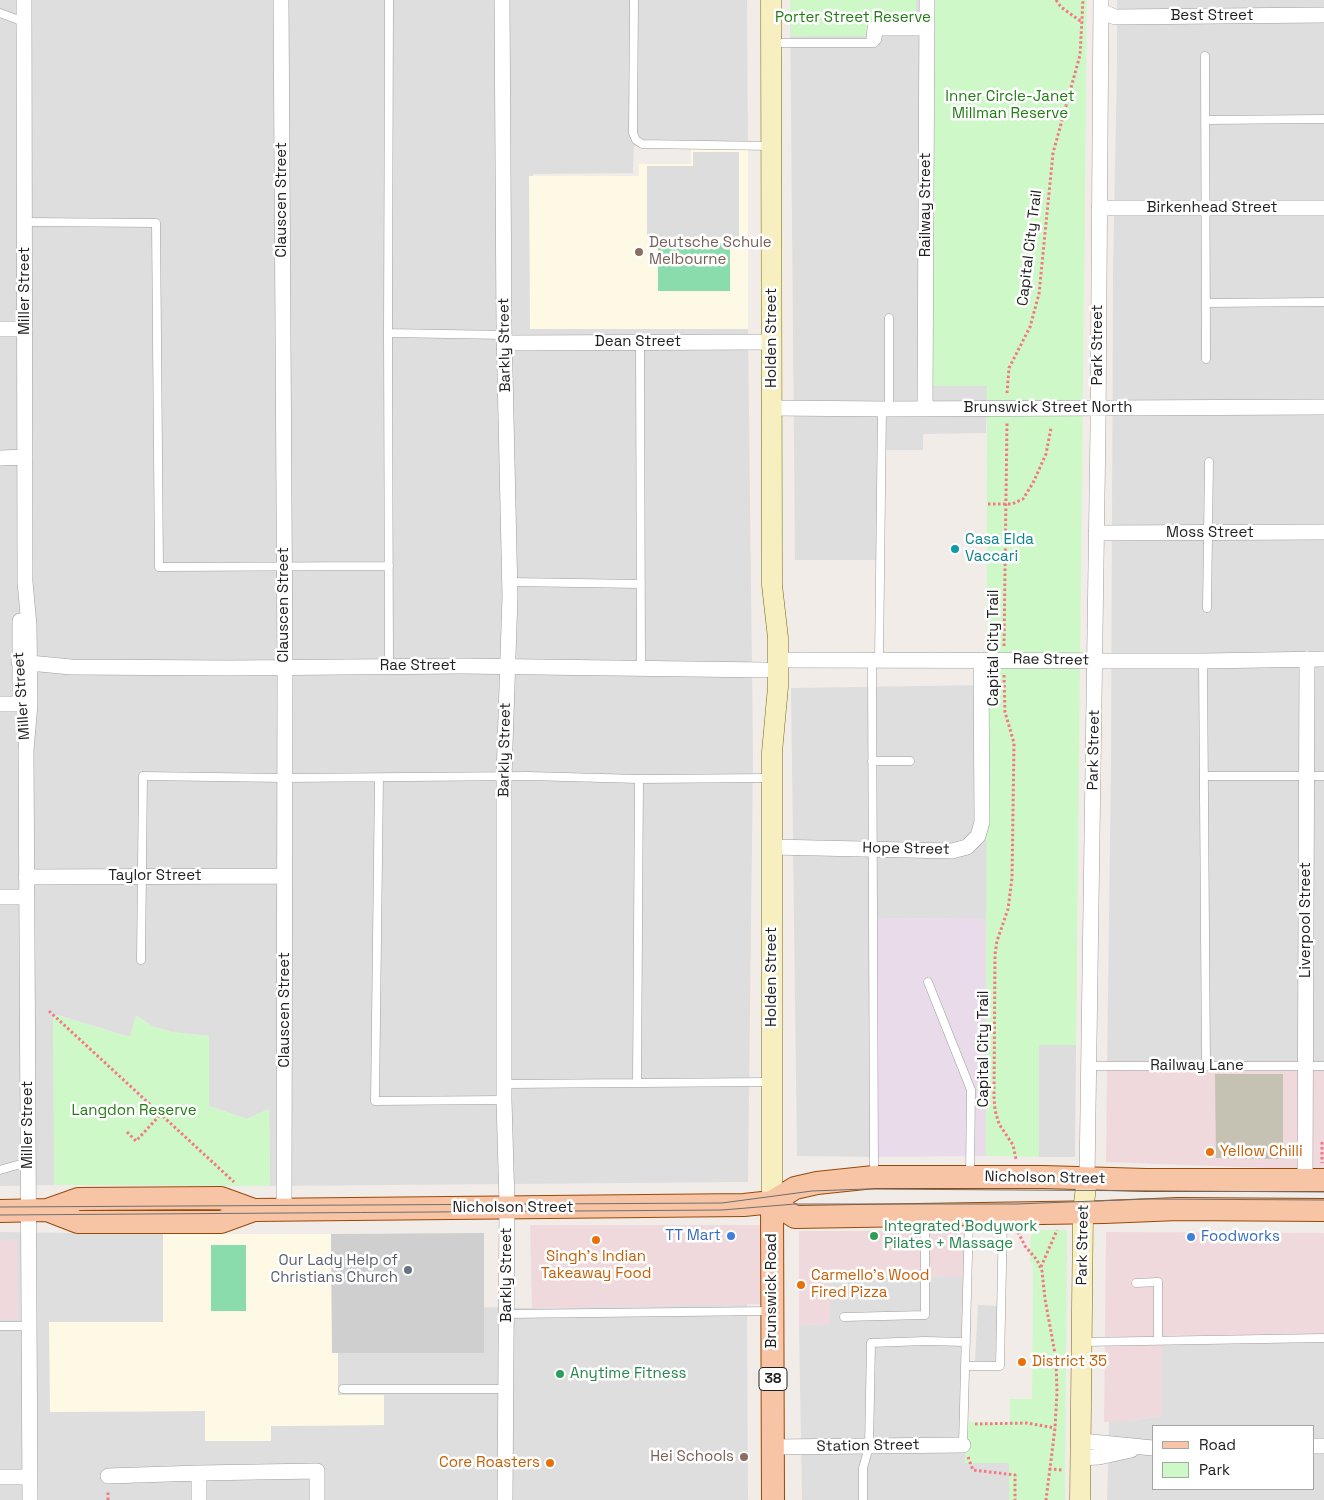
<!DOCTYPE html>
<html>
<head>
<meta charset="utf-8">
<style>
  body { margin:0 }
  #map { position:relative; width:1324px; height:1500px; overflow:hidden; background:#f1ece8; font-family:"Space Grotesk",sans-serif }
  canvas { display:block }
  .legend { position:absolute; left:1152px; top:1425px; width:162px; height:65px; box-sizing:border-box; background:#fff; border:1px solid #a6a6a6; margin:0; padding:6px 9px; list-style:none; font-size:15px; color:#212121 }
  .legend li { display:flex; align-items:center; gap:10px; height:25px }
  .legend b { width:25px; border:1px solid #a6a6a6 }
</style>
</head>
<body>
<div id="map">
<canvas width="1324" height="1500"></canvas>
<ul class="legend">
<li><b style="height:6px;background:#f8c4a6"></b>Road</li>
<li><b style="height:14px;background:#cff8c9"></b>Park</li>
</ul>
</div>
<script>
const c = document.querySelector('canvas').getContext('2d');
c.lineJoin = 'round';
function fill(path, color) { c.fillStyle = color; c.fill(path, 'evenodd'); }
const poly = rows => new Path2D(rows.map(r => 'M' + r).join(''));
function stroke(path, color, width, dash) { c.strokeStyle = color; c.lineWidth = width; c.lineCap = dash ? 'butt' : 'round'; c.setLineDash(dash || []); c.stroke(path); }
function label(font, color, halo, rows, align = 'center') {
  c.font = font + ' "Space Grotesk",sans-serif'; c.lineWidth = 5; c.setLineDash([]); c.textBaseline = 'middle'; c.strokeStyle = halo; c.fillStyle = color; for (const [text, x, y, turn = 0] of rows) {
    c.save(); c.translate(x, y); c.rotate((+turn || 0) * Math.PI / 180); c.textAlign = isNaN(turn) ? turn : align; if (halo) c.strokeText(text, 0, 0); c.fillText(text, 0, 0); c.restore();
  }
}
const residential = poly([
  [0,0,747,0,748,150,634,146,633,173,533,174,533,326,748,329,753,756,748,1182,270,1186,269,1109,247,1119,209,1106,209,1036,171,1032,152,1026,137,1016,130,1037,54,1014,54,1185,0,1186],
  [790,0,935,0,932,386,987,385,986,433,923,434,923,450,883,450,881,560,795,560],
  [1117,0,1324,0,1324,1071,1107,1070,1111,763,1113,272,1117,63],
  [987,685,987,919,874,918,874,1157,797,1156,791,688],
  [0,1232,163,1234,163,1322,50,1412,205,1411,206,1441,271,1441,270,1426,384,1425,338,1395,338,1353,483,1353,484,1307,532,1308,747,1304,748,1500,0,1500],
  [966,1276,966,1463,1009,1463,1009,1500,802,1500,799,1325,830,1324,830,1277],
  [1324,1334,1324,1500,1107,1500,1109,1421,1127,1421,1162,1416,1162,1336],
  [1153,1426,1313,1426,1313,1489,1153,1489]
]);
const commercial = poly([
  [1107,1070,1324,1071,1324,1170,1106,1162],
  [530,1225,760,1225,760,1304,532,1308],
  [799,1231,966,1231,966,1276,830,1277,830,1324,799,1325],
  [1106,1232,1324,1233,1324,1334,1162,1336,1162,1416,1127,1421,1104,1422],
  [17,1239,18,1320,0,1319,0,1240]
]);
const industrial = poly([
  [874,918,987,919,986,1156,874,1157]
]);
const education = poly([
  [691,146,748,146,748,329,530,329,529,176,639,176,639,164,691,164],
  [163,1234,331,1234,332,1353,338,1353,338,1395,384,1395,384,1425,271,1426,271,1441,205,1441,205,1411,50,1412,49,1322,163,1322]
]);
const religious = poly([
  [484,1233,484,1353,332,1353,331,1234]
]);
const construction = poly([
  [1215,1074,1283,1074,1283,1159,1216,1158]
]);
const park = poly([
  [790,0,916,0,916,36,791,36],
  [935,0,1087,0,1076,1045,1039,1045,1039,1157,986,1156,987,386,932,386],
  [53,1014,130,1037,136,1015,152,1026,171,1032,209,1036,209,1106,247,1119,269,1109,270,1186,54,1185],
  [1031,1230,1067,1230,1065,1500,1009,1500,1009,1463,965,1463,966,1422,1010,1423,1010,1399,1032,1399,1033,1263,1030,1263]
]);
const pitch = poly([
  [658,243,730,243,730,291,658,291],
  [211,1245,246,1245,246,1311,211,1311]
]);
const parking = poly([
  [693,152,739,152,739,237,647,237,647,166,693,166],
  [1039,1045,1076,1045,1075,1157,1039,1157],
  [978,1305,998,1306,995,1362,975,1361],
  [882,1315,925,1315,925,1341,883,1342]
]);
const path = poly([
  [1056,0,1061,7,1083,23],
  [1007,393,1009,368,1030,327,1039,294,1053,153,1080,55,1083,0],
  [988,504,1012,504,1023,499,1033,483,1046,454,1051,428],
  [1004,646,1007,422],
  [1004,675,1005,712,1014,743,1012,878,1008,909,997,941,995,954,994,1097,995,1110,999,1124,1013,1145,1016,1159],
  [49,1011,234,1182],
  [127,1132,136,1141,161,1114],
  [1322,1142,1322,1163],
  [1018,1232,1025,1246,1037,1260,1042,1271,1045,1299,1056,1359,1057,1392,1055,1428,1046,1500],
  [1041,1267,1057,1230],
  [975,1424,1027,1423,1055,1428],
  [968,1457,973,1470,1015,1475,1015,1500],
  [1049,1469,1063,1470],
  [108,1500,108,1491]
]);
const lane = poly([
  [634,0,633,133,636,140,642,144,771,146],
  [0,13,24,22],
  [771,43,874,43,874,40],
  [1205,56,1206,359],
  [1205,120,1324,119],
  [25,222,156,223,159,567,389,566],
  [1206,303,1324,302],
  [889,318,889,409],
  [388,333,389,0],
  [640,342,641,669],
  [510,582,641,584],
  [1207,608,1209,462],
  [872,660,874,1175],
  [879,660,882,409],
  [1203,661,1206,1065],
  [389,666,388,333,505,335],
  [872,761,910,761],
  [1204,776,1324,776],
  [379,778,375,1101,504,1100],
  [141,960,143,776,284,778,528,776,639,779,771,778],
  [928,982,971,1090,970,1174],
  [1089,1066,1324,1066],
  [637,1083,639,779],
  [505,1084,770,1082],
  [0,1170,28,1162],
  [1136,1283,1158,1282,1158,1340],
  [507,1314,770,1311],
  [844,1317,925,1315,925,1218],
  [0,1326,29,1326],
  [1084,1342,1324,1338],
  [966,1366,1000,1366,1003,1215],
  [343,1389,506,1389],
  [963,1445,969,1217],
  [863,1500,863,1468,869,1447,871,1343,925,1341,966,1342]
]);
const street = poly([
  [24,0,25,582,29,625,30,704,26,750,30,1500],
  [281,0,285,667,284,1209],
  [502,0,504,328,510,596,504,776,504,1100,507,1204,505,1500],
  [1101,11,1115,17,1324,15],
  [874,38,875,28,927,28],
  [1099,208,1324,208],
  [0,329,25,329],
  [505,343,771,342],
  [772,408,889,409,1324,407],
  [925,409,927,0],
  [0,458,25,457],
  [1096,533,1324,532],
  [20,621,20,695],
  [778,660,1203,661,1324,659],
  [19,662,71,667,229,668,462,666,766,670],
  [0,704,30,704],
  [772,847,952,851,967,847,978,836,982,822,981,660],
  [26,877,284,876],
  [0,897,27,897],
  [1087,1178,1098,428,1101,0],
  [1305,1180,1307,659],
  [1081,1441,1153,1448],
  [1313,1446,1324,1446],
  [773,1447,963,1445],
  [1080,1458,1099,1457,1131,1450],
  [199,1473,199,1500],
  [108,1476,199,1473,317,1471,317,1500],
  [0,1477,30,1477]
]);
const secondary = poly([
  [771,0,772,585,778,638,778,687,772,752,772,1202],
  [1080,1500,1083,1212,1087,1178]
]);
const primary = poly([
  [772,1202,795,1217,1104,1212,1178,1209,1324,1210],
  [772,1202,773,1500],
  [47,1210,78,1222,221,1222,254,1210,744,1205,772,1202,795,1188,817,1183,874,1177,1043,1177,1146,1180,1324,1180],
  [0,1211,47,1210,78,1199,221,1198,254,1210]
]);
const tram = poly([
  [0,1207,722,1203,812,1191,866,1189,1324,1192],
  [0,1215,722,1210,795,1204,1016,1204,1148,1199,1324,1200]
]);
const markers = [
  [639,252,5,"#8d6e63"],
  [955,549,5,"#0f9aa8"],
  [1210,1152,5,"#e8710a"],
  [731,1236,5,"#3f7fe0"],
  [874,1236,5,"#2e9e5b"],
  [1191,1237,5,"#3f7fe0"],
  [596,1240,5,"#e8710a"],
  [408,1270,5,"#6b7280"],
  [801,1285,5,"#e8710a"],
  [1022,1362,5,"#e8710a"],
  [560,1374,5,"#2e9e5b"],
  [744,1457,5,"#8d6e63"],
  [550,1463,5,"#e8710a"]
];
const shields = [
  [773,1379,28]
];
const shieldNames = [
  ["38",773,1379]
];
const streetNames = [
  ["Best Street",1212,16],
  ["Clauscen Street",282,200,-90],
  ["Railway Street",926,205,-90],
  ["Birkenhead Street",1212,208],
  ["Capital City Trail",1030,248,-83],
  ["Miller Street",25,291,-90],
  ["Holden Street",772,338,-90],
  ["Dean Street",638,342],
  ["Barkly Street",505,345,-91],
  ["Park Street",1098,345,-90],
  ["Brunswick Street North",1048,408],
  ["Moss Street",1210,533],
  ["Clauscen Street",284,605,-90],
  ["Capital City Trail",994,648,-90],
  ["Rae Street",1051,660,1],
  ["Rae Street",418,666],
  ["Miller Street",22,696,-94],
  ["Barkly Street",505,750,-89],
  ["Park Street",1094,750,-89],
  ["Hope Street",906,849,1],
  ["Taylor Street",155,876],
  ["Liverpool Street",1306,920,-90],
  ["Holden Street",772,977,-90],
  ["Clauscen Street",285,1010,-90],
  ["Capital City Trail",984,1049,-90],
  ["Railway Lane",1197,1066],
  ["Miller Street",28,1125,-90],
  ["Nicholson Street",1045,1178,1],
  ["Nicholson Street",513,1208],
  ["Park Street",1083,1245,-89],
  ["Barkly Street",507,1275,-90],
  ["Brunswick Road",772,1291,-90],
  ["Station Street",868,1446,-1]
];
const parkNames = [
  ["Porter Street Reserve",853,18],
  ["Inner Circle-Janet",1010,97],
  ["Millman Reserve",1010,114],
  ["Langdon Reserve",134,1111]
];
const educationNames = [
  ["Deutsche Schule",649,243],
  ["Melbourne",649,260],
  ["Hei Schools",734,1457,"right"]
];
const cultureNames = [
  ["Casa Elda",965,540],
  ["Vaccari",965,557]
];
const foodNames = [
  ["Yellow Chilli",1220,1152],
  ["Singh's Indian",596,1257,"center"],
  ["Takeaway Food",596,1274,"center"],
  ["Carmello's Wood",811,1276],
  ["Fired Pizza",811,1293],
  ["District 35",1032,1362],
  ["Core Roasters",540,1463,"right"]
];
const leisureNames = [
  ["Integrated Bodywork",884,1227],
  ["Pilates + Massage",884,1244],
  ["Anytime Fitness",570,1374]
];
const shopNames = [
  ["TT Mart",721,1236],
  ["Foodworks",1201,1237,"left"]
];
const worshipNames = [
  ["Our Lady Help of",398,1261],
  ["Christians Church",398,1278]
];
fill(residential, '#dfdede');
fill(commercial, '#f0d9dd');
fill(industrial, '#e9dbea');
fill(education, '#fef9e5');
fill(religious, '#cfcfcf');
fill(construction, '#c5c2b4');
fill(park, '#cff8c9');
fill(pitch, '#8bdcac');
fill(parking, '#ddd');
stroke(lane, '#9e9e9e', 9);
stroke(street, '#9e9e9e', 16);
stroke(secondary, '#766b0a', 21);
stroke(primary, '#974a07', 24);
stroke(path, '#f47784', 3, [2.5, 2.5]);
stroke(lane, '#fff', 8);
stroke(street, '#fff', 15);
stroke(secondary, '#f7efc0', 20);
stroke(primary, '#f8c4a6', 22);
stroke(tram, '#6f6f6f', 1);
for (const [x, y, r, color] of markers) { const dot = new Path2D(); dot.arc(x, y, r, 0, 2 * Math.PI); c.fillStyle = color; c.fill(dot); stroke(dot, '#fff', 2); }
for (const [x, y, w] of shields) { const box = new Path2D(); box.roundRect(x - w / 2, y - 11.5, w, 23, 4); c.fillStyle = '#fff'; c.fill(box); stroke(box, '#212121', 1); }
label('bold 14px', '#212121', null, shieldNames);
label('15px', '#212121', '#fff', streetNames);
label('15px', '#1f7d11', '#fff', parkNames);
label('15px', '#785e54', '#fff', educationNames, 'left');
label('15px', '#0d838f', '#fff', cultureNames, 'left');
label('15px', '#c56008', '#fff', foodNames, 'left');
label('15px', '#27864d', '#fff', leisureNames, 'left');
label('15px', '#366cbe', '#fff', shopNames, 'right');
label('15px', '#5b616d', '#fff', worshipNames, 'right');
</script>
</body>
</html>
